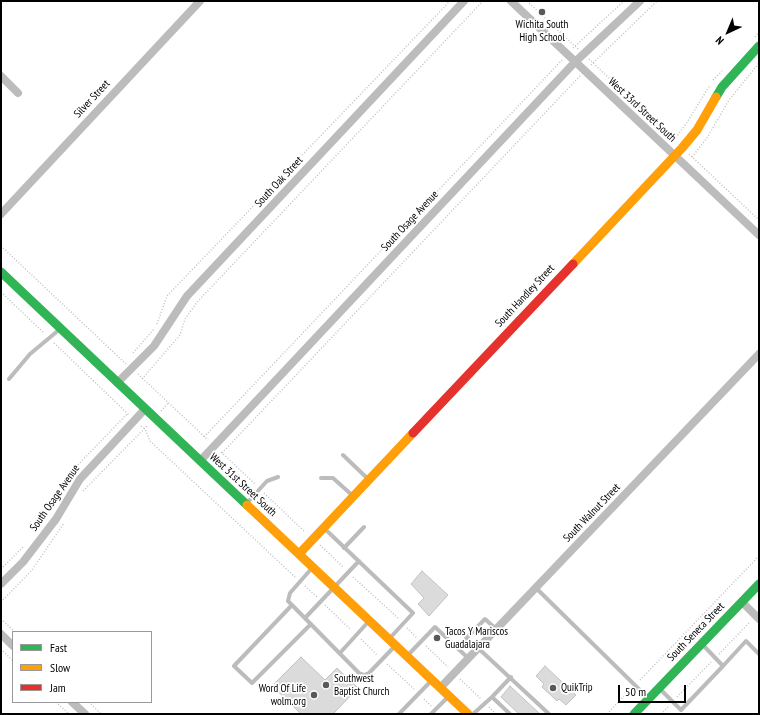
<!DOCTYPE html>
<html>
<head>
<meta charset="utf-8">
<style>
  body { margin:0 }
  #map { position:relative; width:760px; height:715px; overflow:hidden; background:#fff; font-family:"PT Sans Narrow",sans-serif }
  canvas { display:block }
  .frame { position:absolute; inset:0; border:2px solid #000; pointer-events:none }
  .legend { position:absolute; left:12px; top:631px; width:140px; height:72px; box-sizing:border-box; background:#fff; border:1px solid #999; margin:0; padding:5px 7px; list-style:none; font-size:12px; color:#000 }
  .legend li { display:flex; align-items:center; gap:8px; height:20px }
  .legend b { width:20px; border:1px solid #999 }
  .north { position:absolute; left:708px; top:12px; width:40px; height:40px; -webkit-text-stroke:3px #fff; paint-order:stroke; rotate:224deg; font-size:11px; font-weight:700; line-height:16px; text-align:center; color:#000 }
  .north::after { content:''; display:block; margin:auto; width:14px; height:18px; background:#000; clip-path:polygon(50% 0,100% 100%,50% 72%,0 100%) }
  .scale { position:absolute; left:618px; top:685px; width:68px; height:18px; box-sizing:border-box; border:2px solid #000; border-top:0; padding-left:5px; font-size:12px; line-height:14px; white-space:nowrap; color:#000; -webkit-text-stroke:3px #fff; paint-order:stroke }
</style>
</head>
<body>
<div id="map">
<canvas width="760" height="715"></canvas>
<div class="frame"></div>
<ul class="legend">
<li><b style="height:5px;background:#30b455"></b>Fast</li>
<li><b style="height:5px;background:#ff9f0a"></b>Slow</li>
<li><b style="height:5px;background:#e5322d"></b>Jam</li>
</ul>
<div class="north">N</div>
<div class="scale">50 m</div>
</div>
<script>
const c = document.querySelector('canvas').getContext('2d');
c.lineJoin = 'round';
function fill(path, color) { c.fillStyle = color; c.fill(path, 'evenodd'); }
const poly = rows => new Path2D(rows.map(r => 'M' + r).join(''));
function stroke(path, color, width, dash) { c.strokeStyle = color; c.lineWidth = width; c.lineCap = dash ? 'butt' : 'round'; c.setLineDash(dash || []); c.stroke(path); }
function label(font, color, halo, rows, align = 'center') {
  c.font = font + ' "PT Sans Narrow",sans-serif'; c.lineWidth = 3.5; c.setLineDash([]); c.textBaseline = 'middle'; c.strokeStyle = halo; c.fillStyle = color; for (const [text, x, y, turn = 0] of rows) {
    c.save(); c.translate(x, y); c.rotate((+turn || 0) * Math.PI / 180); c.textAlign = isNaN(turn) ? turn : align; if (halo) c.strokeText(text, 0, 0); c.fillText(text, 0, 0); c.restore();
  }
}
const building = poly([
  [422,571,448,595,429,616,418,604,424,598,411,584,422,571],
  [301,657,325,680,337,668,358,688,333,714,301,714,272,686,301,657],
  [545,666,576,695,566,705,559,699,557,701,542,687,544,684,536,676,545,666],
  [510,686,540,714,519,714,501,697,510,686]
]);
const path = poly([
  [527,1,578,49],
  [755,37,759,32],
  [573,48,624,1],
  [589,59,675,141],
  [591,65,657,1],
  [713,80,722,71],
  [674,140,686,124,710,85],
  [689,154,759,220],
  [692,157,707,138,729,100,759,63],
  [1,246,126,364],
  [1,292,44,333],
  [157,324,167,296,450,1],
  [54,343,129,415],
  [133,353,154,329],
  [138,374,208,440],
  [142,379,180,335,185,319,198,301,483,1],
  [161,411,168,403],
  [141,426,145,429,150,441,296,578],
  [204,437,562,60],
  [221,452,256,485],
  [222,453,580,76],
  [83,491,148,425],
  [264,493,305,532],
  [39,525,53,498,72,471,128,413],
  [320,545,343,567],
  [1,569,23,547],
  [353,577,399,619],
  [305,586,317,597],
  [1,602,32,570,64,523],
  [325,605,351,630],
  [1,619,15,632],
  [407,628,417,638],
  [361,639,377,655],
  [426,646,448,667],
  [1,649,13,661],
  [719,654,750,622],
  [387,664,414,689],
  [460,679,481,699],
  [640,680,759,556],
  [677,697,711,662],
  [424,699,431,706],
  [56,702,69,714],
  [89,702,101,714],
  [489,707,496,714],
  [607,714,630,690],
  [661,714,668,707]
]);
const lane = poly([
  [9,379,30,354,60,329],
  [343,455,368,479],
  [321,478,333,478,353,496],
  [246,504,267,481,278,477],
  [325,529,413,613,389,639],
  [344,548,364,527],
  [312,568,290,593,288,601,359,673,364,675,369,673,395,646],
  [536,588,649,699],
  [292,605,234,666,252,683,311,624],
  [305,618,359,561],
  [457,648,485,619,496,629],
  [478,648,549,714],
  [340,653,369,621],
  [407,656,435,627,468,658],
  [723,666,746,641,759,654],
  [660,689,681,710,723,666,702,644],
  [492,697,511,677],
  [399,714,431,681],
  [431,714,449,696],
  [473,714,492,697,510,714]
]);
const street = poly([
  [511,1,759,235],
  [1,76,18,93],
  [1,214,200,1],
  [117,383,154,346,187,296,464,1],
  [200,461,575,62,640,1],
  [1,584,23,562,56,519,80,479,145,409],
  [742,602,759,619],
  [1,634,13,646],
  [440,688,759,354],
  [72,702,85,714]
]);
const fast = poly([
  [716,97,722,87,759,46],
  [1,272,247,505],
  [634,714,759,584]
]);
const slow = poly([
  [573,264,682,148,697,130,716,97],
  [247,505,468,714],
  [299,554,413,433]
]);
const jam = poly([
  [413,433,573,264]
]);
const markers = [
  [542,12,4,"#595959"],
  [437,638,4,"#595959"],
  [326,685,4,"#595959"],
  [553,688,4,"#595959"],
  [314,695,4,"#595959"]
];
const poiNames = [
  ["Wichita South",542,25,"center"],
  ["High School",542,38,"center"],
  ["Tacos Y Mariscos",445,632],
  ["Guadalajara",445,645],
  ["Southwest",334,679],
  ["Baptist Church",334,692],
  ["QuikTrip",561,688],
  ["Word Of Life",306,689,"right"],
  ["wolm.org",306,702,"right"]
];
const streetNames = [
  ["Silver Street",92,99,-47],
  ["West 33rd Street South",642,110,43],
  ["South Oak Street",279,182,-47],
  ["South Osage Avenue",410,221,-47],
  ["South Handley Street",525,296,-47],
  ["West 31st Street South",243,485,43],
  ["South Osage Avenue",55,498,-55],
  ["South Walnut Street",592,513,-46],
  ["South Seneca Street",696,632,-46]
];
fill(building, '#dbdbdb');
stroke(building, '#c2c2c2', 1);
stroke(path, '#c2c2c2', 1.5, [1, 2]);
stroke(lane, '#bcbcbc', 4);
stroke(street, '#bcbcbc', 8);
stroke(fast, '#30b455', 9);
stroke(slow, '#ff9f0a', 9);
stroke(jam, '#e5322d', 9);
for (const [x, y, r, color] of markers) { const dot = new Path2D(); dot.arc(x, y, r, 0, 2 * Math.PI); c.fillStyle = color; c.fill(dot); stroke(dot, '#fff', 1.5); }
label('11px', '#000', '#fff', poiNames, 'left');
label('11px', '#000', '#fff', streetNames);
</script>
</body>
</html>
